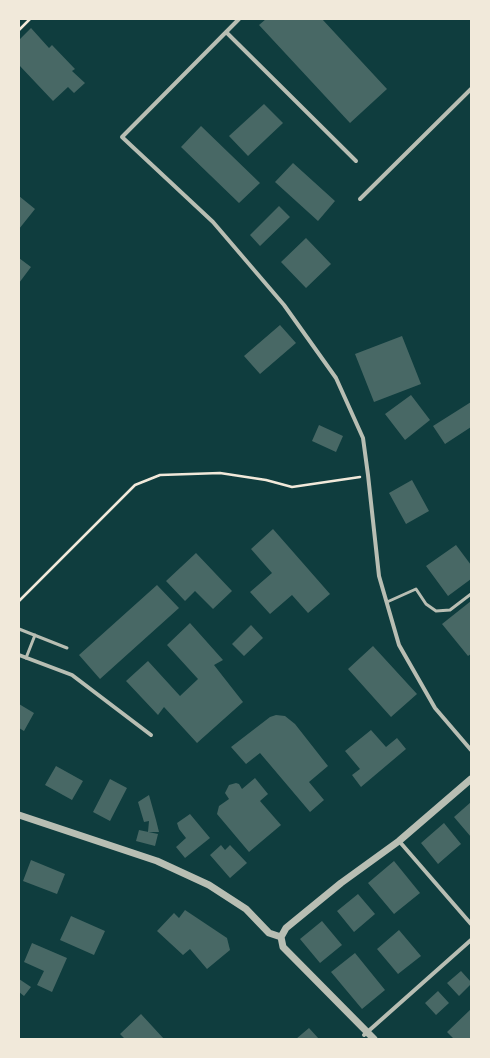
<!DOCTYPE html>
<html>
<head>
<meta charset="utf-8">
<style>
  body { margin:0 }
  #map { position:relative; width:490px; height:1058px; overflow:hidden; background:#0f3d3e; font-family:Roboto,sans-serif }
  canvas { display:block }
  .frame { position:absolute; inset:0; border:20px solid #f1e9da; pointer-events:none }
</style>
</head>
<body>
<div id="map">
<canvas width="490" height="1058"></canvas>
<div class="frame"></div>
</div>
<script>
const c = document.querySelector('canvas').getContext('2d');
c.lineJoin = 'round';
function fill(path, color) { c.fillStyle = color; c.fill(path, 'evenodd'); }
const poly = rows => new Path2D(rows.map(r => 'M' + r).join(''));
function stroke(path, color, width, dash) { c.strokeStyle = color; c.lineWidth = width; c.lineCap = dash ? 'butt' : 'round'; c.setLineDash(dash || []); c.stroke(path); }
const building = poly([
  [266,19,322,19,387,89,350,123,259,25],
  [31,28,49,48,52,45,75,69,72,71,85,83,74,93,68,87,53,101,19,65,19,40],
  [264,104,283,123,248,156,229,136],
  [201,126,260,183,239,203,181,147],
  [293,163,335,201,318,221,275,182],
  [19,196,35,209,19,229],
  [279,206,290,217,260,246,250,235],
  [306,238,331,264,306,288,281,262],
  [19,258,31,267,19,283],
  [280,325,296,343,260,374,244,356],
  [402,336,421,384,374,402,355,354],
  [411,395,430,420,405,440,385,414],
  [471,402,471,427,445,444,433,426],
  [319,425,343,436,336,452,312,441],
  [412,480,429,511,406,524,389,493],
  [273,529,330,594,308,613,292,595,270,614,250,592,272,573,251,549],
  [456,545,471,565,471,579,448,596,426,566],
  [196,553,232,591,213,609,195,591,185,601,166,581],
  [157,585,179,608,100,679,79,655],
  [471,601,471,654,468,656,442,624],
  [190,623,223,660,214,665,243,702,197,743,164,707,158,715,126,681,148,661,180,696,198,679,167,645],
  [251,625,263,638,244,656,232,644],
  [373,646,417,694,391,717,348,669],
  [19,704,34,713,24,731,19,728],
  [276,715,285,716,295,724,328,766,309,782,324,800,310,812,260,753,246,764,231,747,270,717],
  [371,730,386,747,397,738,406,749,361,787,352,775,360,769,345,751],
  [56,766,83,781,72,800,45,785],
  [255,778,268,794,260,801,281,825,249,852,217,814,219,806,229,799,225,793,229,785,236,783,239,784,242,789],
  [110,779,127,788,110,821,93,812],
  [149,795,156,820,159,832,148,832,149,821,144,822,138,802],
  [471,802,471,837,454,817],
  [190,814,210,838,185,858,176,847,186,838,179,829,177,823],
  [444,823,461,844,438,864,421,843],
  [139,830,158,834,155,846,136,841],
  [221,845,225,850,230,845,247,863,230,878,210,855],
  [31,860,65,874,57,894,23,881],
  [394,861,420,893,394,914,368,883],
  [358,894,375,914,354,932,337,911],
  [185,910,227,938,230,950,207,969,190,949,183,955,157,931,174,913,179,918],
  [71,916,105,931,94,955,60,940],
  [322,921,342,945,320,963,300,939],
  [399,930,421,956,398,974,377,949],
  [32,943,67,958,52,992,37,985,44,971,24,962],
  [355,953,385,990,362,1009,331,972],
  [461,971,471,982,471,984,459,996,447,983],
  [19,979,31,987,24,996,19,992],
  [438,991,449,1003,436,1015,425,1003],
  [471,1009,471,1039,454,1039,447,1032],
  [141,1014,164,1039,125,1039,120,1034],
  [309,1028,319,1039,296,1039]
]);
const path = poly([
  [19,30,30,19],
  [19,601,135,485,160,475,220,473,266,480,292,487,360,477]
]);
const service = poly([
  [387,602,416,589,426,604,436,611,450,610,471,594],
  [19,629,67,648],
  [26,658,35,635]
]);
const minor = poly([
  [239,19,122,137,213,222,284,305,336,378,363,438,368,475,379,576,399,645,435,708,471,750],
  [226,32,356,161],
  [360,199,471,89],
  [19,655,72,675,151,735],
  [399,841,471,924],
  [364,1035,471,940]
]);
const tertiary = poly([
  [19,815,157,861,209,885,246,909,269,933,281,937],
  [281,937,286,928,341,883,399,841,471,779],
  [281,937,283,947,374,1039]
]);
fill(building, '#486865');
stroke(path, '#f1e9da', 2.5);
stroke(service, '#b8beb3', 3);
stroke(minor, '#b8beb3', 4);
stroke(tertiary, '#b8beb3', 7);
</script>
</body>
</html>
